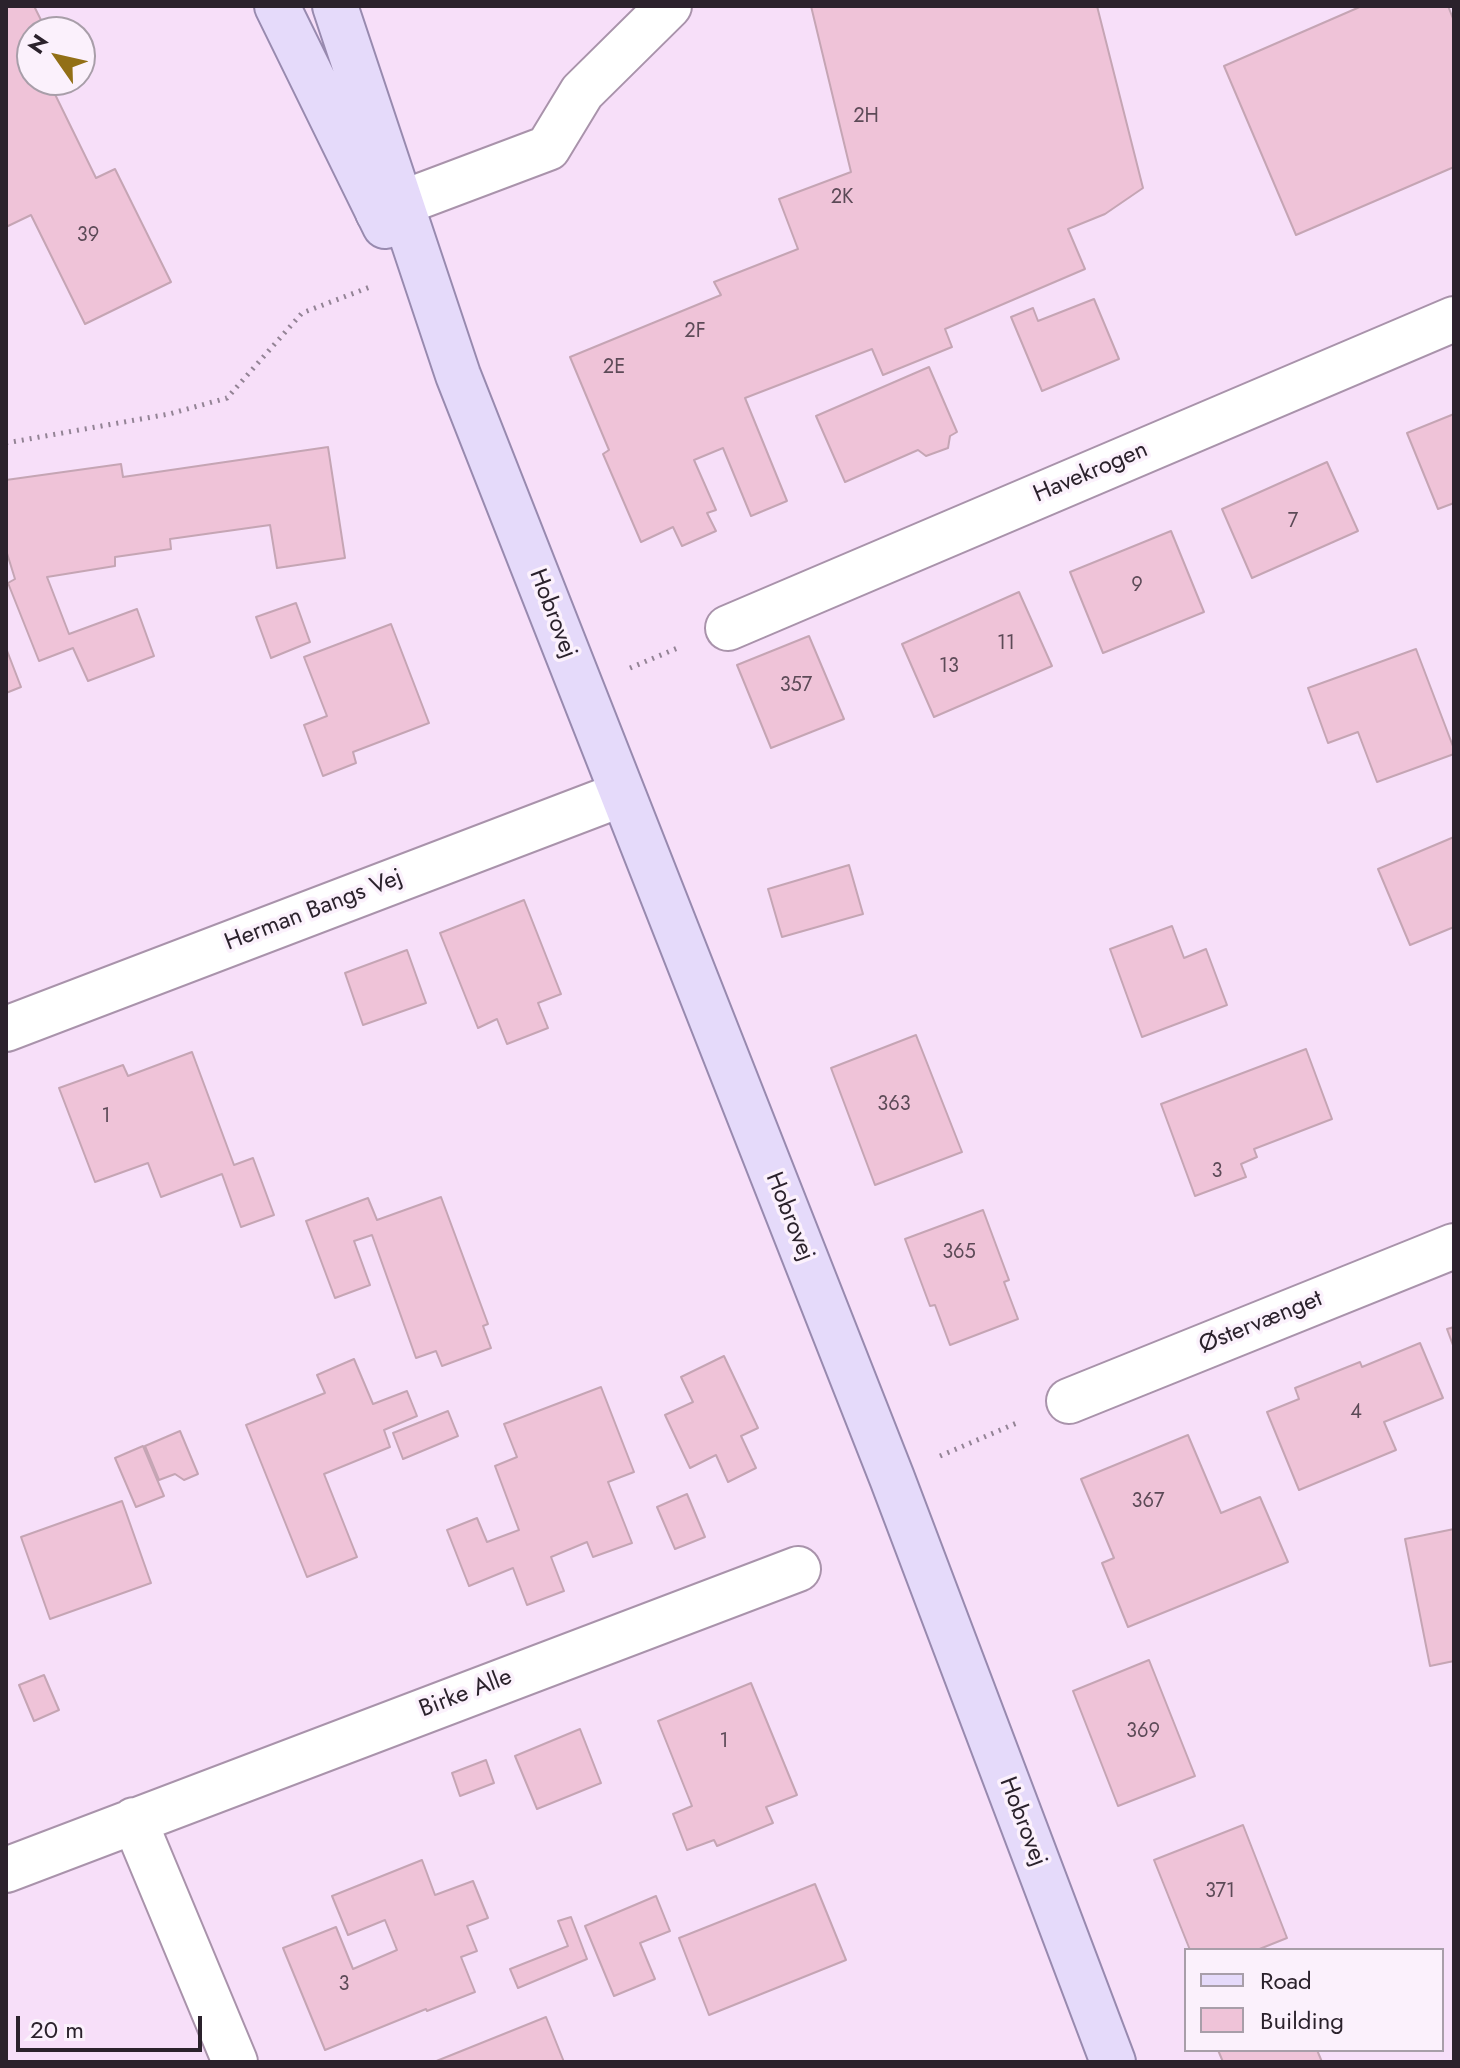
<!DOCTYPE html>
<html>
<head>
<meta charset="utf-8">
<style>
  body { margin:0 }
  #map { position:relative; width:1460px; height:2068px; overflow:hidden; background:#f7dff9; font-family:Jost,sans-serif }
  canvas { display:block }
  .frame { position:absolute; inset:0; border:8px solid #2b222c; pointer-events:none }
  .legend { position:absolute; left:1184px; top:1948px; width:260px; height:104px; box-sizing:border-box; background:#fbf1fc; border:2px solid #a89ea9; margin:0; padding:10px 14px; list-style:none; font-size:24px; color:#2b222c }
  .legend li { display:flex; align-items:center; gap:16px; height:40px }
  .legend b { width:40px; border:2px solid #a89ea9 }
  .north { position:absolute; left:16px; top:16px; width:80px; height:80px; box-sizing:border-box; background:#fbf1fc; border:2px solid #a89ea9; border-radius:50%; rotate:304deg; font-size:22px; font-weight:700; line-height:32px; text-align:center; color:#2b222c }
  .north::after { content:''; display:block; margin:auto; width:28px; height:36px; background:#926f16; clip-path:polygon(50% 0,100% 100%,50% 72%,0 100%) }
  .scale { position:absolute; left:16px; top:2016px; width:186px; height:36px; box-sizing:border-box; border:4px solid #2b222c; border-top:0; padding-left:10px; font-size:24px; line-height:28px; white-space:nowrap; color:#2b222c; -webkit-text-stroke:6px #fbf1fc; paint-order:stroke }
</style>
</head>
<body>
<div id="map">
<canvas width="1460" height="2068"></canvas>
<div class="frame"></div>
<ul class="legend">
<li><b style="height:10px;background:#e5dafa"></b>Road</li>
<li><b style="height:22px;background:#efc3d8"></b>Building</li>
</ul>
<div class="north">N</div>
<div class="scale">20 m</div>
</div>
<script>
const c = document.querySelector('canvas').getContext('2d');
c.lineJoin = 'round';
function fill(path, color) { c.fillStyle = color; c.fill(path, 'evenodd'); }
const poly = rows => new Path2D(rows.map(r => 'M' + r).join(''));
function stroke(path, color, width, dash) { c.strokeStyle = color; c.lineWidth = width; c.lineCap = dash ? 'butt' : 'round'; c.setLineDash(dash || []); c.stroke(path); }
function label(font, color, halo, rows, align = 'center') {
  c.font = font + ' Jost,sans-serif'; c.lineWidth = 7; c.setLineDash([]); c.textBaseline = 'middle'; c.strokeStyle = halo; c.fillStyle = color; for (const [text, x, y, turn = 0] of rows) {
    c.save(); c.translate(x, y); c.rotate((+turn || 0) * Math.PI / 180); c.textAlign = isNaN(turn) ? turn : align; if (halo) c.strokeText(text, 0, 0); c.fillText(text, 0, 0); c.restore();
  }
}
const building = poly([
  [6,6,34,6,47,32,32,32,32,80,48,80,96,178,115,169,171,282,85,324,31,215,6,227,6,6],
  [811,6,1097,6,1143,188,1105,214,1068,229,1085,269,945,329,952,347,883,375,872,349,745,398,787,501,751,516,723,448,694,460,716,510,707,513,716,531,682,546,673,527,641,542,603,454,609,450,570,357,721,295,714,282,798,249,779,199,851,172,811,6],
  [1362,6,1448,6,1454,21,1454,167,1296,235,1224,66,1362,6],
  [1094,299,1119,359,1042,391,1011,317,1033,308,1038,321,1094,299],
  [929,367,957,432,950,436,948,448,926,456,918,450,845,482,816,416,929,367],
  [1454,414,1454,503,1438,509,1407,433,1454,414],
  [328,447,345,558,277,568,270,525,170,539,171,549,115,557,115,566,47,577,69,634,137,609,154,656,88,681,73,648,39,661,8,583,15,579,6,550,6,480,121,464,123,477,328,447],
  [1327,462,1358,531,1252,578,1222,509,1327,462],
  [1171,531,1204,612,1103,653,1070,572,1171,531],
  [1019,592,1052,666,934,717,902,644,1019,592],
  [296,603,310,642,271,658,256,617,296,603],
  [391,624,429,723,353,752,356,763,323,776,304,725,327,716,304,657,391,624],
  [809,636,844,719,771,748,737,665,809,636],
  [6,648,21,687,6,693,6,648],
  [1416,649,1454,749,1454,754,1377,782,1358,732,1328,743,1308,688,1416,649],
  [1454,837,1454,927,1410,945,1378,869,1454,837],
  [849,865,863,914,782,937,768,889,849,865],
  [524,900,561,994,538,1003,548,1028,507,1044,497,1019,478,1028,440,933,524,900],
  [1172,926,1184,958,1206,949,1227,1005,1142,1037,1110,949,1172,926],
  [407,950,426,1003,363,1025,345,973,407,950],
  [916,1035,962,1152,875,1185,831,1068,916,1035],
  [1306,1049,1332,1119,1254,1149,1257,1157,1241,1164,1246,1177,1195,1196,1161,1104,1306,1049],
  [192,1052,234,1165,253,1158,274,1215,241,1227,222,1174,161,1197,148,1163,95,1182,59,1088,123,1065,128,1076,192,1052],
  [441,1197,488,1324,483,1326,491,1348,442,1366,436,1351,416,1358,372,1235,354,1241,370,1285,335,1298,306,1221,368,1198,377,1220,441,1197],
  [983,1210,1009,1280,1004,1282,1018,1319,950,1345,935,1305,930,1306,905,1239,983,1210],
  [1454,1327,1454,1348,1447,1329,1454,1327],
  [1420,1343,1443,1398,1384,1422,1396,1450,1299,1490,1267,1412,1299,1399,1295,1388,1360,1362,1362,1367,1420,1343],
  [724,1356,758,1428,741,1436,756,1468,728,1482,716,1455,690,1468,665,1415,693,1402,681,1377,724,1356],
  [354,1359,373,1404,407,1391,417,1416,384,1430,390,1447,324,1474,357,1557,307,1577,246,1425,325,1393,317,1375,354,1359],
  [601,1387,634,1472,608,1482,632,1543,593,1557,587,1542,551,1557,564,1591,527,1605,513,1568,469,1586,447,1530,477,1518,487,1542,519,1530,495,1466,517,1457,504,1424,601,1387],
  [448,1411,458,1436,403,1459,393,1433,448,1411],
  [180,1431,198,1474,184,1480,175,1474,159,1480,145,1446,180,1431],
  [1188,1435,1221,1513,1260,1497,1288,1562,1128,1627,1102,1563,1114,1558,1081,1479,1188,1435],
  [143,1446,164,1496,136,1507,115,1458,143,1446],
  [687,1494,705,1537,675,1549,657,1507,687,1494],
  [122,1501,151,1583,50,1619,21,1537,122,1501],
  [1454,1529,1454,1661,1430,1666,1405,1539,1454,1529],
  [1149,1660,1195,1776,1118,1806,1073,1691,1149,1660],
  [44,1675,59,1710,34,1721,19,1685,44,1675],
  [751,1683,797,1795,766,1807,773,1823,717,1846,714,1840,687,1850,673,1814,692,1806,658,1721,751,1683],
  [580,1729,601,1783,537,1809,515,1756,580,1729],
  [486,1760,494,1783,460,1796,452,1773,486,1760],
  [1243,1825,1287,1938,1257,1950,1190,1950,1154,1860,1243,1825],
  [422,1860,435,1895,473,1881,488,1918,467,1926,477,1951,461,1957,475,1992,427,2011,426,2009,325,2050,283,1948,336,1927,353,1969,397,1950,385,1920,348,1935,332,1896,422,1860],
  [815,1884,846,1960,709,2015,679,1938,815,1884],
  [656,1896,670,1931,640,1943,655,1979,614,1996,585,1926,656,1896],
  [571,1917,587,1959,518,1988,510,1969,568,1946,558,1921,571,1917],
  [546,2017,564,2062,434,2062,546,2017],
  [1218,2050,1317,2050,1322,2062,1223,2062,1218,2050]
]);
const path = poly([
  [6,443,169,414,227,398,302,313,370,287],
  [630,668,680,647],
  [940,1456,1019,1422]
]);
const minor = poly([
  [378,212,548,148,582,92,669,6],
  [728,628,1454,319],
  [6,1029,622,794],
  [1069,1401,1454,1246],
  [134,1820,235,2062],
  [6,1870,798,1569]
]);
const major = poly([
  [277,6,385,226],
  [335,6,458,375,892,1478,1113,2062]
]);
const numberNames = [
  ["2H",866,117],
  ["2K",842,198],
  ["39",88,236],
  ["2F",695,332],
  ["2E",614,368],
  ["7",1293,522],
  ["9",1137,586],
  ["11",1006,644],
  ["13",949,667],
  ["357",796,686],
  ["363",894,1105],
  ["1",106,1117],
  ["3",1217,1172],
  ["365",959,1253],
  ["4",1356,1413],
  ["367",1148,1502],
  ["369",1143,1732],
  ["1",724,1742],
  ["371",1220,1892],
  ["3",344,1985]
];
const streetNames = [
  ["Havekrogen",1091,473,-23],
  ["Hobrovej",552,614,69],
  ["Herman Bangs Vej",314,911,-21],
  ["Hobrovej",789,1217,68],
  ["Østervænget",1261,1323,-22],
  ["Birke Alle",466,1694,-21],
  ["Hobrovej",1022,1822,69]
];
fill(building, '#efc3d8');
stroke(building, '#c5a5b4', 2);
stroke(minor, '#a993ab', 48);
stroke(major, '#988aaf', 48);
stroke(path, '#938395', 5, [2, 6]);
stroke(minor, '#fff', 44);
stroke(major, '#e5dafa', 44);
label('20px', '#5c4a57', null, numberNames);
label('24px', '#2b222c', '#fbf1fc', streetNames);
</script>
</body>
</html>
